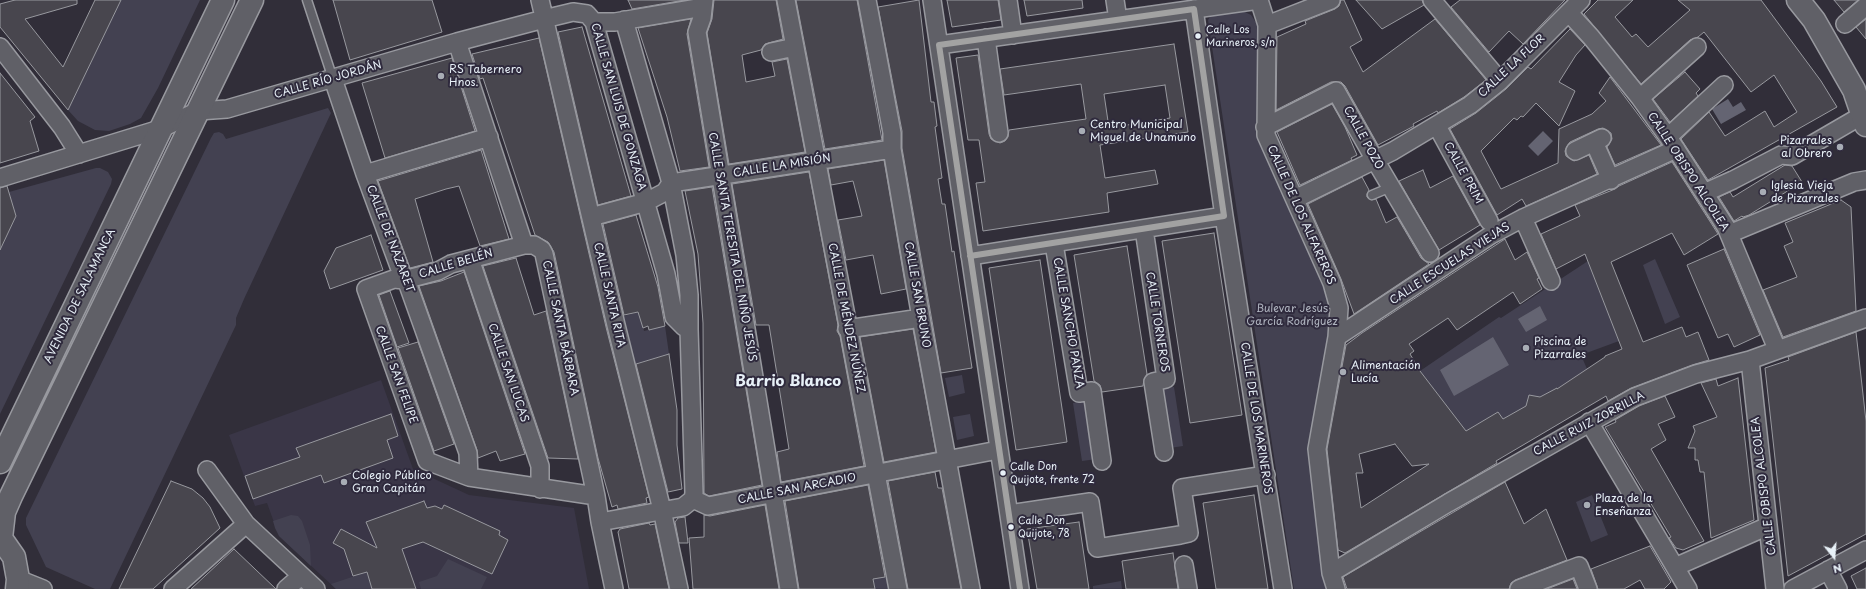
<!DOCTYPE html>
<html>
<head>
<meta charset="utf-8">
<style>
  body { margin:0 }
  #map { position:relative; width:1866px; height:589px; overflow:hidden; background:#312e39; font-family:"Playpen Sans",sans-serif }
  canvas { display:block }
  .north { position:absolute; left:1814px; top:537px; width:40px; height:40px; -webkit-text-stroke:3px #2f2a3d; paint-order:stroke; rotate:163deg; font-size:11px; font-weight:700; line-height:16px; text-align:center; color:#e8f1f8 }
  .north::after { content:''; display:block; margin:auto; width:14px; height:18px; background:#e8f1f8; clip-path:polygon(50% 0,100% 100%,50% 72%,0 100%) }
</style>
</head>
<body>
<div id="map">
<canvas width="1866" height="589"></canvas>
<div class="north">N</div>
</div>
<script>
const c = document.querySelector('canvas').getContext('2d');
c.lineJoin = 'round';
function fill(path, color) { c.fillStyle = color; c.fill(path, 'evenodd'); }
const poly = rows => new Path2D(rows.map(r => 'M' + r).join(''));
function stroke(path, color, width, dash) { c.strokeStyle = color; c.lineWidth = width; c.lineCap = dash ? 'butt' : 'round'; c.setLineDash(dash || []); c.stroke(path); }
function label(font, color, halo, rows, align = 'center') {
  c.font = font + ' "Playpen Sans",sans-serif'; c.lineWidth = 4; c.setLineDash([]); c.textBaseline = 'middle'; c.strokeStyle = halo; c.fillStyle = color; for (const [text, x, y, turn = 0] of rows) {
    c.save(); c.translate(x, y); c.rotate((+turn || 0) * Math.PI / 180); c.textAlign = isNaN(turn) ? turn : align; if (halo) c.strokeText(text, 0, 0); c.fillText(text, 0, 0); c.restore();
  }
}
const built = poly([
  [381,380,413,469,469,495,574,508,589,589,336,589,279,536,267,503,255,506,229,435]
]);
const green = poly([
  [121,0,200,0,158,88,141,118,130,124,109,131,95,130,78,121,68,110],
  [1243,11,1251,15,1259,27,1260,135,1323,281,1331,307,1332,321,1311,453,1325,583,1327,589,1294,589,1208,20,1210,17,1214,15],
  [328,108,331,113,244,299,236,318,236,325,110,589,95,589,46,567,26,525,26,518,211,138,214,133,219,132,223,134,226,139],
  [96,168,100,168,108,172,112,179,111,184,0,414,0,250,16,216,9,192],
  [1655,259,1680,317,1665,324,1643,265],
  [1588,261,1619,341,1581,355,1587,369,1557,389,1573,416,1520,447,1498,412,1466,431,1420,371,1499,317,1501,318],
  [639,312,644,331,665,326,669,354,631,365,620,317],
  [962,375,965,393,949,397,945,378],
  [1174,387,1183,446,1170,448,1160,389],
  [1088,400,1097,459,1082,461,1073,403],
  [970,414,974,436,957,440,953,417],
  [1592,495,1608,535,1591,542,1576,502],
  [291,515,298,516,302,521,310,545,311,566,279,536,275,528,273,521],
  [448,559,487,577,481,589,421,589,419,582,437,576],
  [367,572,372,589,336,589,331,584],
  [888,576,890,589,875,589,873,579],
  [1121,581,1122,589,1093,589,1093,586]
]);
const water = poly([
  [1728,99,1733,107,1741,102,1746,110,1721,124,1712,109],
  [1543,131,1553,141,1538,156,1528,146],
  [1540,306,1547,320,1526,332,1518,319],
  [1493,337,1509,365,1454,396,1440,370]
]);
const building = poly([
  [15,0,77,0,77,4,25,19,63,67,95,0,121,0,68,110,0,27,0,4,15,0],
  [333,0,432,0,442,32,350,60,333,0],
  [628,0,685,0,632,9,628,0],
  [714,0,776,0,783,39,765,44,761,50,742,55,746,82,775,76,772,62,787,59,805,152,729,164,707,33,712,19,714,0],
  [796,0,857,0,882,140,825,149,796,0],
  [919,0,931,102,934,102,937,126,935,127,942,178,938,179,942,204,945,204,952,252,954,251,972,368,941,373,902,148,902,131,878,7,919,0],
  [947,0,998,0,1001,20,952,27,947,0],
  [1024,0,1082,0,1083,8,1027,16,1024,0],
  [1341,0,1344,0,1362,40,1350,47,1363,72,1435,19,1486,80,1464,97,1438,113,1437,111,1413,124,1414,126,1378,145,1345,86,1341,82,1331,82,1276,110,1277,37,1306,24,1305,21,1335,9,1339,6,1341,0],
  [1356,0,1422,0,1424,5,1382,29,1356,0],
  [1460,0,1565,0,1523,44,1509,31,1489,52,1451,7,1460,0],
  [1598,0,1633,0,1615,17,1632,37,1636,34,1648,47,1690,10,1678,0,1761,0,1821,81,1837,107,1708,180,1681,139,1709,112,1725,136,1765,111,1774,127,1797,112,1774,75,1751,92,1704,32,1698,37,1690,40,1641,84,1584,14,1598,0],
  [1834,0,1858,0,1844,12,1834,0],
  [691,19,687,34,709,167,680,171,667,117,638,28,691,19],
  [1866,19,1866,39,1856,27,1866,19],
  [582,27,631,196,598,205,558,32,582,27],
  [1570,29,1585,45,1576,55,1559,82,1575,91,1559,126,1536,103,1523,117,1521,116,1517,120,1514,118,1481,151,1501,189,1558,163,1559,129,1592,114,1606,101,1599,93,1610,77,1661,145,1615,165,1607,147,1612,139,1611,133,1603,128,1598,129,1570,142,1567,146,1565,151,1566,156,1574,161,1589,155,1597,174,1526,206,1522,199,1497,215,1450,129,1476,113,1506,89,1528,67,1531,69,1570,29],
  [539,38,606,327,649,497,646,498,647,503,618,509,617,505,612,507,598,458,554,252,548,242,535,235,483,78,480,79,472,54,539,38],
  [1174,44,1188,132,1100,145,1105,178,1155,170,1158,184,1107,193,1109,212,983,231,976,183,985,182,979,140,968,140,956,58,978,55,989,134,991,139,1000,143,1005,141,1008,137,1009,130,1086,119,1081,84,1004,95,1000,69,1174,44],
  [1165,85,1170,118,1109,128,1104,94,1165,85],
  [452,58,475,131,385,158,362,83,452,58],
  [1685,72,1700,89,1696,93,1698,96,1670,122,1653,99,1685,72],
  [0,73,35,117,30,121,39,151,0,163,0,73],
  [1332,104,1345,127,1357,155,1351,158,1352,160,1300,185,1277,132,1332,104],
  [481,150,509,239,480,246,459,186,446,189,415,199,433,262,410,268,378,181,481,150],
  [884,160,906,289,881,294,873,255,846,260,838,220,862,216,853,181,831,185,828,169,884,160],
  [1672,162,1718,234,1684,255,1672,233,1611,262,1643,342,1682,327,1686,337,1698,332,1709,360,1692,365,1631,388,1608,401,1606,396,1496,461,1497,463,1345,553,1338,550,1327,449,1346,345,1362,333,1505,239,1515,260,1527,252,1539,278,1537,279,1542,289,1520,304,1513,292,1457,330,1448,318,1409,344,1414,351,1410,354,1420,371,1466,431,1498,412,1503,419,1526,406,1529,395,1540,397,1557,388,1557,389,1605,357,1605,356,1622,349,1585,254,1556,269,1541,234,1580,216,1575,205,1615,189,1619,186,1672,162],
  [1395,444,1412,466,1429,464,1361,508,1356,473,1363,473,1359,454,1395,444],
  [1785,165,1792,166,1802,182,1749,215,1743,217,1742,216,1734,221,1719,197,1730,192,1733,197,1785,165],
  [1423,170,1430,188,1453,176,1480,225,1439,250,1399,181,1423,170],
  [809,172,838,325,837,331,840,336,864,466,781,482,777,452,789,449,769,325,756,325,732,184,809,172],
  [1362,177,1369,190,1367,194,1367,197,1371,200,1376,199,1386,223,1397,217,1421,258,1429,264,1354,314,1341,279,1308,204,1362,177],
  [7,186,16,216,0,250,0,188,7,186],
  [712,187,762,485,709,496,704,493,704,485,703,323,698,254,685,191,712,187],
  [1841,200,1851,207,1856,311,1783,337,1763,290,1797,277,1784,246,1793,242,1785,223,1841,200],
  [636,215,658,287,665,326,649,330,648,326,643,328,638,312,624,315,603,224,636,215],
  [1214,233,1242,415,1190,423,1162,241,1214,233],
  [371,235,383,270,330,289,324,271,336,248,371,235],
  [1127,246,1147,374,1144,379,1143,386,1102,392,1100,385,1094,381,1074,255,1127,246],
  [1724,249,1760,335,1734,347,1728,334,1718,338,1687,265,1724,249],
  [516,258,534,315,546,311,578,459,548,458,483,266,516,258],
  [1040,260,1067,442,1016,450,989,268,1040,260],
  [464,272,525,454,500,461,496,451,478,458,477,450,419,286,441,281,464,272],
  [390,291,409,343,397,347,379,295,390,291],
  [913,329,936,452,884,462,860,337,913,329],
  [1856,332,1866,421,1866,534,1788,576,1765,368,1789,360,1788,357,1856,332],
  [418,342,454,444,434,451,398,348,418,342],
  [669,354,677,410,677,445,682,489,668,492,636,364,669,354],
  [1738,378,1754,520,1711,538,1704,472,1700,472,1698,460,1695,460,1695,448,1688,448,1695,431,1693,426,1717,417,1701,383,1716,379,1718,386,1738,378],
  [1665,396,1675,417,1658,424,1666,440,1651,449,1704,541,1683,550,1676,548,1669,538,1671,537,1605,427,1616,422,1615,420,1639,406,1665,396],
  [391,414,398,436,387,440,393,458,324,483,321,475,253,499,245,476,300,457,296,448,391,414],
  [935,472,938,488,942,488,961,589,908,589,888,481,935,472],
  [171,481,192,489,203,498,210,507,220,528,153,589,119,589,171,481],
  [1505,482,1524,524,1546,509,1567,560,1515,580,1511,583,1509,589,1347,589,1343,577,1505,482],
  [868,485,885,577,873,579,875,589,799,589,785,501,868,485],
  [1254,495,1268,589,1216,589,1203,503,1254,495],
  [424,501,427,508,435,506,442,509,444,505,500,531,499,535,508,540,492,574,423,542,402,549,416,589,372,589,367,572,353,576,344,549,333,543,341,529,377,548,366,522,424,501],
  [765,505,779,589,693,589,689,538,704,537,704,515,710,516,765,505],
  [685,517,688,543,679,543,675,522,678,518,685,517],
  [1079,522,1089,589,1037,589,1027,529,1079,522],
  [649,523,650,525,655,524,669,589,629,589,618,532,620,529,649,523],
  [1650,546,1671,582,1664,589,1645,589,1640,580,1624,589,1598,589,1591,569,1650,546],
  [234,549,276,589,191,589,234,549],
  [1173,553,1178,589,1126,589,1122,561,1173,553],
  [1866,568,1866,589,1857,589,1851,576,1866,568],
  [1573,579,1577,589,1547,589,1573,579]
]);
const lane = poly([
  [307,0,333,79],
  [1372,195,1391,187]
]);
const street = poly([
  [540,0,616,325,662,510,679,589],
  [704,0,702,18,697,32,789,589],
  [786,0,898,589],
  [867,0,892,133,892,149,921,318,971,589],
  [932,0,1020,589],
  [1008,0,1013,35],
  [1115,0,1118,20],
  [1259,0,1267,25,1266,135,1332,283,1339,308,1337,337,1317,449,1331,573,1336,589],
  [1432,0,1500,81],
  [1194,9,1224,216,1283,589],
  [1569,13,1591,37,1640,98,1668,137,1726,227,1777,349],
  [594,22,615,22,703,7],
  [1845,24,1866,6],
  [1267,25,1331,0],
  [986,38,999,133],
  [457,42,524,245,534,245,542,250,544,254,596,496,600,522,614,589],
  [939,45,1259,0],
  [0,47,62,127,79,154],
  [771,52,795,47],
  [333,79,365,174,404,280,408,285,468,453,469,477],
  [1640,98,1697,47],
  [1437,126,1489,221],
  [1265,127,1336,91,1375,160,1430,253],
  [1668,137,1724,85],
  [1594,142,1611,180],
  [1575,151,1602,138],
  [365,174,489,137],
  [0,178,160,129,198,111,227,109,457,42,544,19,573,12,587,14,594,22,666,274,674,317,684,327,689,329],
  [1704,193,1733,180,1781,155,1792,156,1866,113],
  [1295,199,1393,151,1470,105,1500,81,1581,0],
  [591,217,646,202,665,192,671,183,892,149],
  [1523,218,1551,281],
  [1144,229,1166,379,1153,382,1164,452],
  [1729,234,1854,182,1866,180],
  [1054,244,1079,393,1092,391,1102,461],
  [524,245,451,264,438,271,404,280,394,279,366,289,427,461,469,477,596,496],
  [970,256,1224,216],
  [470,259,540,466,540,489],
  [847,329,921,318],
  [1337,337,1491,235,1523,218,1676,149],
  [1750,360,1775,589],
  [1589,422,1688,589],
  [207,470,246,524,316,589],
  [693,499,708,506,998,450],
  [1009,514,1090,502,1097,548,1180,535,1189,533,1182,488,1266,475],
  [600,522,683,507,693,499,694,493,689,329,689,295,685,255,671,183,624,20],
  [1184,565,1188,589],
  [1675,567,1768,526],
  [1828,570,1838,589],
  [1331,573,1448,503,1635,397,1696,374,1750,360,1866,318],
  [18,579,43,589],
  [173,589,246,524],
  [286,589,301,576],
  [1519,589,1579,566,1588,589],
  [1793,589,1866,550]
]);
const primary = poly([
  [0,462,223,0],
  [0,537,14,557,18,579,17,589],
  [1,538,4,512,11,496,252,0]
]);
const highway = poly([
  [1798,0,1814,20,1854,90,1866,125]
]);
const bus1 = poly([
  [1194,9,1224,216],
  [939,45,1020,589],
  [939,45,1194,9],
  [970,256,1224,216]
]);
const markers = [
  [1198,36,3.5,"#e8f1f8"],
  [441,76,4,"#a8adb5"],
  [1082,131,4,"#a8adb5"],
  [1840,147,4,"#a8adb5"],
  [1763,192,4,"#a8adb5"],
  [1526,348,4,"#a8adb5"],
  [1343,372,4,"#a8adb5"],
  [1003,473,3.5,"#e8f1f8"],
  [344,482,4,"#a8adb5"],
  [1587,505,4,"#a8adb5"],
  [1011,527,3.5,"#e8f1f8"]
];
const busNames = [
  ["Calle Los",1206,30],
  ["Marineros, s/n",1206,43],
  ["Calle Don",1010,467],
  ["Quijote, frente 72",1010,480],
  ["Calle Don",1018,521],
  ["Quijote, 78",1018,534]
];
const streetNames = [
  ["CALLE LA FLOR",1512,66,-43],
  ["CALLE RÍO JORDÁN",328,80,-16],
  ["CALLE SAN LUIS DE GONZAGA",618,107,74],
  ["CALLE POZO",1363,138,61],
  ["CALLE LA MISIÓN",782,166,-9],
  ["CALLE OBISPO ALCOLEA",1688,172,57],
  ["CALLE PRIM",1463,173,61],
  ["CALLE DE LOS ALFAREROS",1301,215,66],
  ["CALLE DE NAZARET",390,239,69],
  ["CALLE SANTA TERESITA DEL NIÑO JESÚS",732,247,80],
  ["CALLE BELÉN",456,264,-17],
  ["CALLE ESCUELAS VIEJAS",1450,264,-33],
  ["CALLE SANTA RITA",609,295,77],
  ["CALLE SAN BRUNO",917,295,80],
  ["AVENIDA DE SALAMANCA",80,296,-64],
  ["CALLE DE MÉNDEZ NÚÑEZ",846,318,79],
  ["CALLE TORNEROS",1157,322,81],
  ["CALLE SANCHO PANZA",1068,323,80],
  ["CALLE SANTA BÁRBARA",560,328,78],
  ["CALLE SAN LUCAS",508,373,71],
  ["CALLE SAN FELIPE",396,375,70],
  ["CALLE DE LOS MARINEROS",1256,418,81],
  ["CALLE RUIZ ZORRILLA",1589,424,-28],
  ["CALLE OBISPO ALCOLEA",1764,486,-97],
  ["CALLE SAN ARCADIO",797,489,-11]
];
const poiNames = [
  ["RS Tabernero",449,70],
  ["Hnos.",449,83],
  ["Centro Municipal",1090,125],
  ["Miguel de Unamuno",1090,138],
  ["Pizarrales",1832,141,"right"],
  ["al Obrero",1832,154,"right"],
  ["Iglesia Vieja",1771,186],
  ["de Pizarrales",1771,199],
  ["Piscina de",1534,342],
  ["Pizarrales",1534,355],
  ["Alimentación",1351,366],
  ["Lucía",1351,379],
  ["Colegio Público",352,476],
  ["Gran Capitán",352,489],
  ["Plaza de la",1595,499],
  ["Enseñanza",1595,512]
];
const parkNames = [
  ["Bulevar Jesús",1292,309],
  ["García Rodríguez",1292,322]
];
const districtNames = [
  ["Barrio Blanco",788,382]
];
fill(built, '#3a3647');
fill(green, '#434151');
fill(water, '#646472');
fill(building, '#48464e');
stroke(building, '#98999f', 1);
stroke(lane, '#98999f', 11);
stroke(street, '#98999f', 20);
stroke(primary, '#98999f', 25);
stroke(highway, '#98999f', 25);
stroke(lane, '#606067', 8);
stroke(street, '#606067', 17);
stroke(primary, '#606067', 22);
stroke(highway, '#606067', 22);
stroke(bus1, '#a2a2a2', 6);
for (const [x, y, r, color] of markers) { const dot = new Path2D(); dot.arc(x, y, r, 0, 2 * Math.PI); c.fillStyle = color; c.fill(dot); stroke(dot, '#2f2a3d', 1.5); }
label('10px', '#e8f1f8', '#2f2a3d', busNames, 'left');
label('11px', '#e8f1f8', '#2f2a3d', streetNames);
label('11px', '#e8f1f8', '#2f2a3d', poiNames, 'left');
label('11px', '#afb4bf', '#2f2a3d', parkNames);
label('bold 15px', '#e8f1f8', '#2f2a3d', districtNames);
</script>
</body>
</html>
